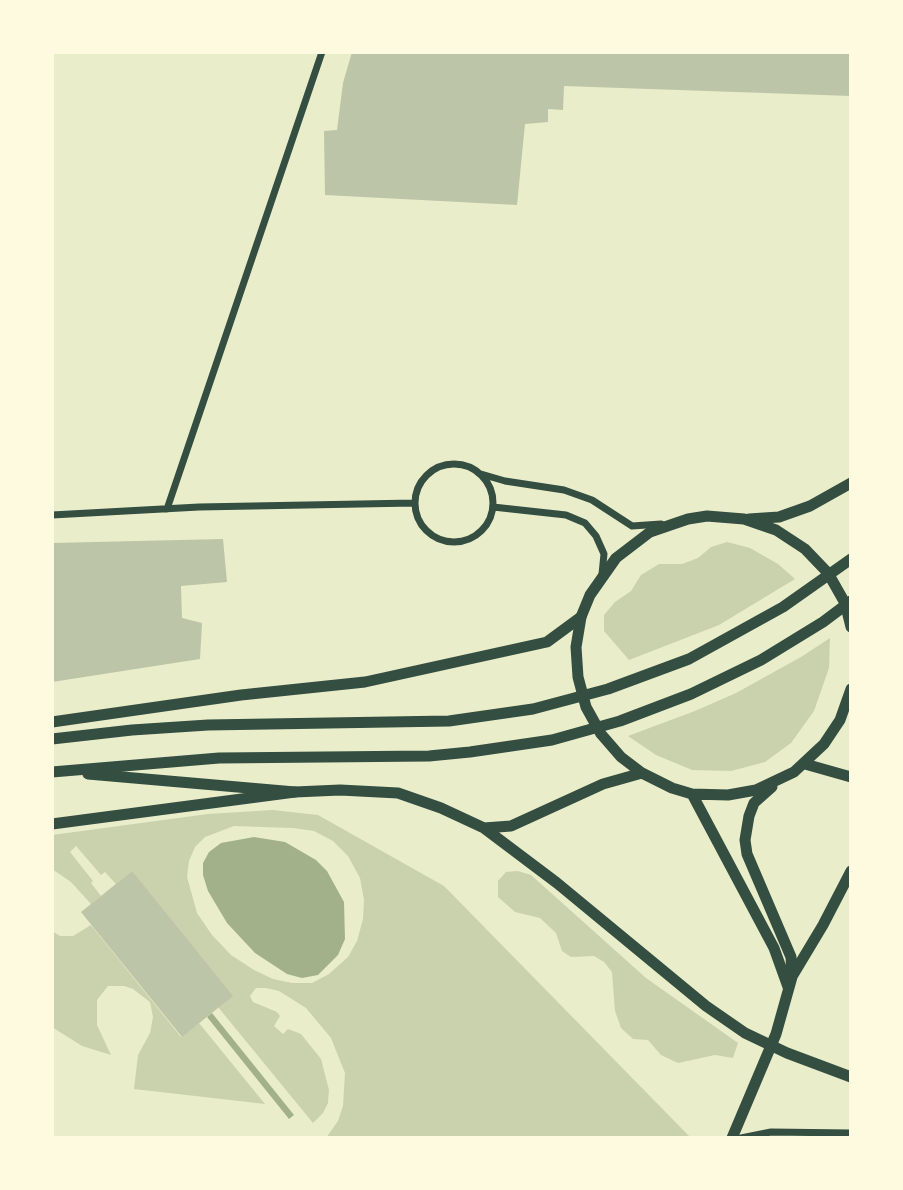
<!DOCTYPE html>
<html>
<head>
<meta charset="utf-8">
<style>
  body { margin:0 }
  #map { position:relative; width:903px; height:1190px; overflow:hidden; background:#e9edc9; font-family:Manrope,sans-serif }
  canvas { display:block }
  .frame { position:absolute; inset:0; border:54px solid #fefae0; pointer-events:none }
</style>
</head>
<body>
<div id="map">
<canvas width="903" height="1190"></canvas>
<div class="frame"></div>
</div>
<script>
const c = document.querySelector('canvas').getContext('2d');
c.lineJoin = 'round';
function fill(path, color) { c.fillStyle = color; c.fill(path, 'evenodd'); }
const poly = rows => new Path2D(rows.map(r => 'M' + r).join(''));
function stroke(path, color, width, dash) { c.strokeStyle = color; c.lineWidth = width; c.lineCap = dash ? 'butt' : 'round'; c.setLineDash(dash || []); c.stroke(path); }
const green = poly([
  [727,542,750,548,778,564,795,579,719,625,629,660,604,631,604,615,615,602,631,591,641,575,659,564,682,564,698,558,711,547],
  [830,638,829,668,814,711,791,743,765,762,731,771,692,770,656,755,628,736,695,711,736,693,801,657],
  [273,810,318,815,444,886,691,1138,326,1138,338,1121,343,1106,345,1073,331,1038,306,1008,279,991,266,988,256,988,250,996,253,1002,277,1012,280,1016,274,1026,283,1034,288,1029,301,1034,321,1059,329,1090,328,1103,323,1113,313,1123,218,1007,132,871,116,884,105,872,101,875,76,846,70,852,93,881,91,883,101,896,91,904,71,882,52,869,52,835,208,814],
  [234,826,293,828,314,831,333,841,348,856,360,878,364,900,363,919,357,941,348,957,329,974,312,983,292,983,273,979,254,970,231,955,212,935,197,913,187,877,189,861,195,847,205,837],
  [518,871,531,875,646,978,738,1043,733,1058,715,1055,678,1063,661,1055,648,1040,633,1039,621,1028,615,1011,612,972,604,962,594,956,571,957,562,951,556,933,540,918,515,912,498,897,498,881,506,872],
  [91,925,181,1037,199,1023,265,1104,134,1089,138,1055,150,1033,153,1017,150,1002,133,989,124,986,108,986,97,1000,97,1025,111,1055,82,1046,52,1027,52,931,60,936,73,936]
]);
const water = poly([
  [254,837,285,842,316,860,327,871,344,902,345,939,338,955,318,975,302,978,287,974,255,953,227,923,208,891,203,875,203,863,209,852,221,843],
  [212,1013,294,1115,289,1119,207,1017]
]);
const building = poly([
  [352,52,851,52,851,96,564,86,563,110,548,109,548,122,525,124,517,205,325,195,324,131,337,130,343,83],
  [223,539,227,582,181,586,182,618,202,623,200,659,52,682,52,543],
  [132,871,233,996,182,1037,81,912]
]);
const minor = poly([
  '415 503a39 39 0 1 1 78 0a39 39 0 1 1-78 0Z',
  [481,474,505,481,564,490,592,500,632,526,661,524],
  [493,507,566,515,585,523,596,536,604,554,602,574],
  [167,509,322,52],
  [52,515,199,507,414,503],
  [741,1138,771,1132,851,1133]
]);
const primary = poly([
  [749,519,779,517,810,506,851,483],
  [851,627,845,603,828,573,805,549,776,530,744,519,707,516,688,519,650,532,616,558,590,595,581,617,576,647,578,677,586,707,601,734,621,757,642,773,672,788,692,794,728,795,756,790,794,772,824,744,840,720,851,689],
  [805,764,851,777],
  [692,794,774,948,788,987],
  [52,824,295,792,340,790,398,793,441,808,484,828,557,883,706,1006,745,1033,787,1053,851,1077],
  [484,828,511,826,603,784,642,773],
  [793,975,823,925,851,871],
  [732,1138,776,1034,792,977,791,957,747,854,745,840,749,816,754,803,772,787]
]);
const trunk = poly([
  [52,722,241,695,365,682,547,642,581,617],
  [52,739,132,730,208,725,449,721,533,709,608,689,689,659,783,607,851,559],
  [52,772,219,758,429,756,470,752,552,740,620,721,691,694,761,660,823,622,851,601],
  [88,774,295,792]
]);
fill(green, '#cad2ad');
fill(water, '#a3b18a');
fill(building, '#bcc5a7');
stroke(minor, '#344e41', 7);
stroke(primary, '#344e41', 11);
stroke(trunk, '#344e41', 11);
</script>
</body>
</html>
